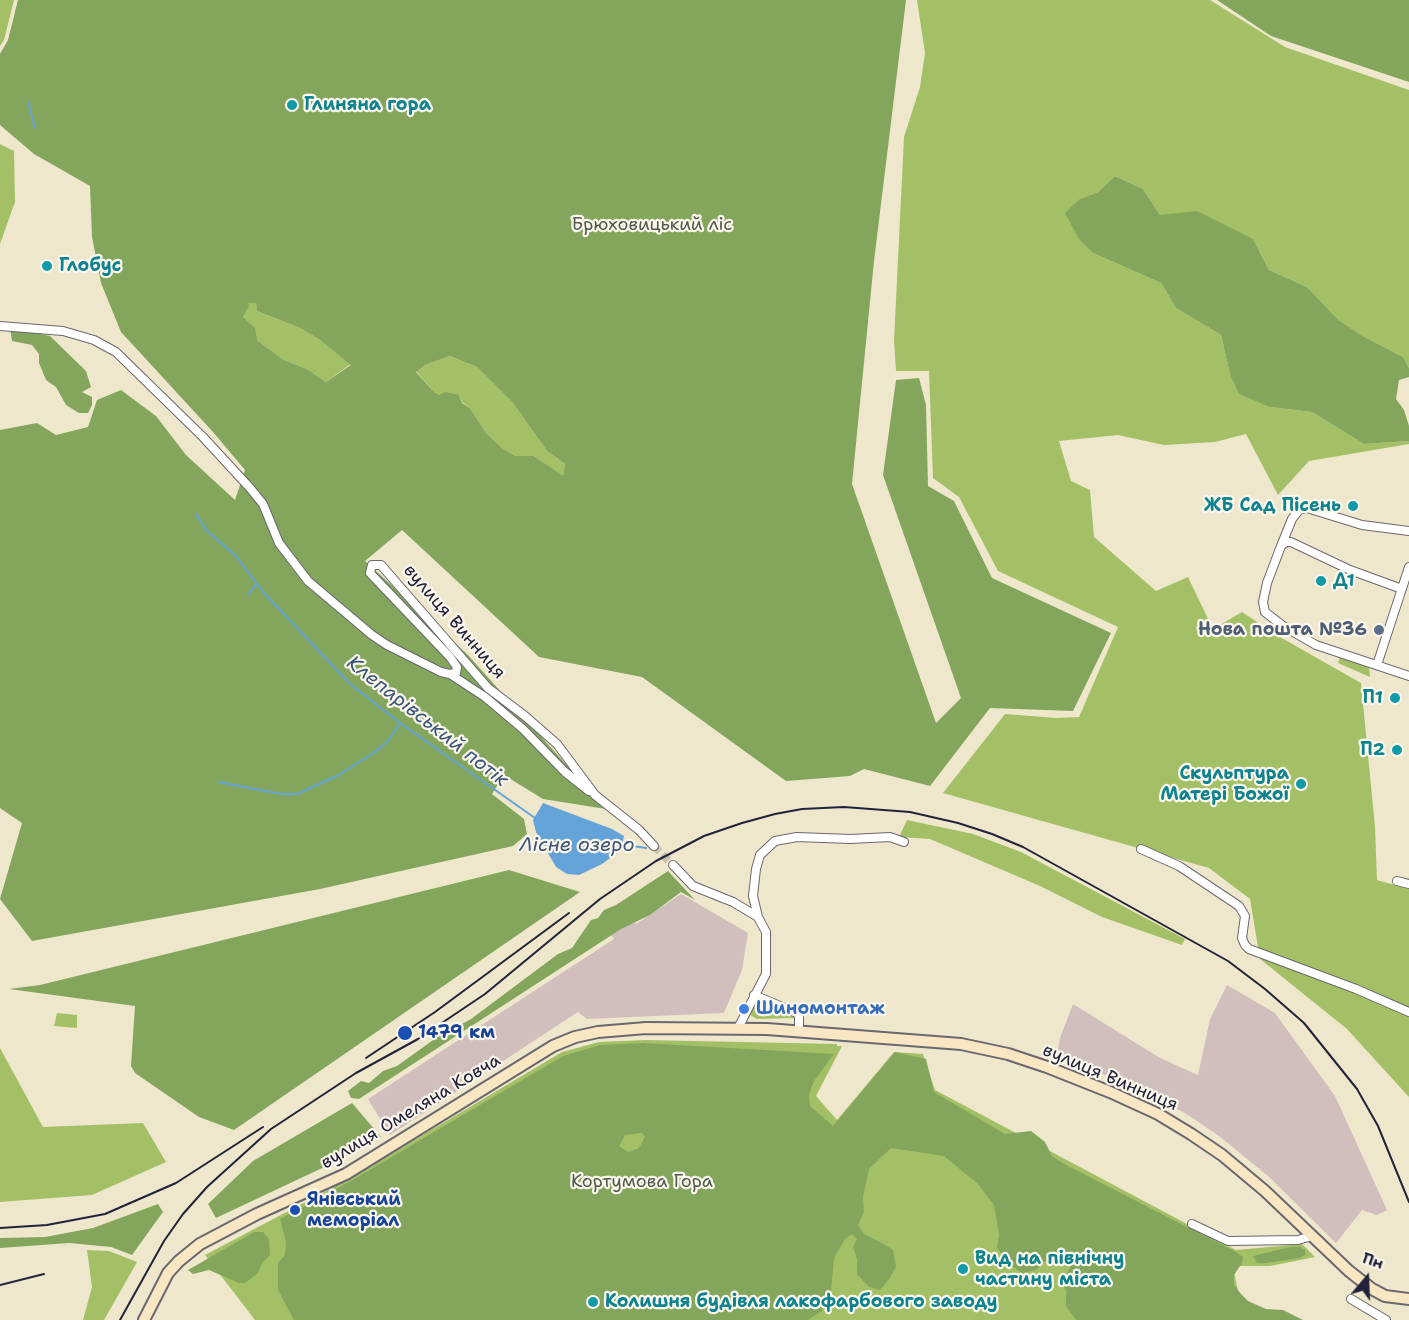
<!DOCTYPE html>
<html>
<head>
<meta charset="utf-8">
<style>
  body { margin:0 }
  #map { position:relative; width:1409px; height:1320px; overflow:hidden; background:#efe7cc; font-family:"Shantell Sans",sans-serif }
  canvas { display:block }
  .north { position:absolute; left:1337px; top:1248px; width:60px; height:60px; -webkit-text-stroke:4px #fbf7ec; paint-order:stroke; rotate:19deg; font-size:16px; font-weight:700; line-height:24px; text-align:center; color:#22223b }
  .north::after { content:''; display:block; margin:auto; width:21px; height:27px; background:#22223b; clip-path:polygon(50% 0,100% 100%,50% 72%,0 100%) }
</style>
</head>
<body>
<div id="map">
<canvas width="1409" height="1320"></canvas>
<div class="north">Пн</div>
</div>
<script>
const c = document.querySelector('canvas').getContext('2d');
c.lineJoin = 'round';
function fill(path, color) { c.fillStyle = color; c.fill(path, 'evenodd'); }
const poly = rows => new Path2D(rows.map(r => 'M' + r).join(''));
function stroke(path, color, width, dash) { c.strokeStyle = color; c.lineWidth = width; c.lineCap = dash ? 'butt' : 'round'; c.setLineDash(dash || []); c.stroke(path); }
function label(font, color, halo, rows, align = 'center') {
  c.font = font + ' "Shantell Sans",sans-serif'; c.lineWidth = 4.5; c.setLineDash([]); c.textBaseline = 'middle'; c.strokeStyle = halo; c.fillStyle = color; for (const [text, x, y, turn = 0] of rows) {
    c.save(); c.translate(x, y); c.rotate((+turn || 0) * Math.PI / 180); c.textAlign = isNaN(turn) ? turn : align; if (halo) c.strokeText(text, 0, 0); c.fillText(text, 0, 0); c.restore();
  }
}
const industrial = poly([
  [681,894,748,933,742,970,724,1013,587,1019,578,1012,390,1135,368,1099,614,939,611,934,633,920,636,924],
  [1227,985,1275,1013,1335,1096,1387,1210,1377,1215,1362,1210,1336,1243,1268,1176,1219,1136,1185,1113,1117,1080,1057,1055,1060,1038,1073,1004,1160,1058,1198,1075,1210,1019]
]);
const green = poly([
  [0,0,14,0,4,40,0,46],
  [917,0,1210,0,1285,47,1409,90,1409,368,1403,357,1361,335,1337,320,1307,287,1269,270,1253,239,1160,215,1143,189,1115,176,1098,192,1080,199,1093,253,1161,283,1176,308,1221,335,1230,374,1270,407,1312,412,1364,444,1409,441,1409,444,1309,461,1278,495,1246,434,1215,442,1164,445,1118,435,1059,441,1071,481,1090,490,1094,537,1156,591,1188,577,1213,629,1242,612,1280,637,1361,683,1375,827,1377,880,1409,889,1409,1097,1347,1029,1260,959,1250,899,1209,868,943,793,1005,714,1057,718,1079,717,1118,627,998,571,959,497,933,478,929,371,896,371,894,341,904,137,920,87,925,53],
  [0,144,14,151,15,202,0,244],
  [247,303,256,303,257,311,300,328,320,340,351,364,326,382,307,369,284,360,257,340,243,317,249,307],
  [450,356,477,367,513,403,547,451,565,464,563,477,534,456,515,456,501,447,486,433,470,408,462,402,459,395,439,395,433,391,416,371,425,365],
  [1340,657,1369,667,1370,677,1338,663],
  [907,820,973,834,1021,852,1185,939,1182,945,1102,917,1040,886,930,839,899,837],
  [758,1003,790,1011,796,1018,757,1019,750,1015,753,1006],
  [57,1013,77,1015,77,1028,54,1026],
  [645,1040,837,1044,837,1046,842,1046,816,1096,837,1120,894,1052,923,1054,935,1090,1236,1250,1302,1244,1315,1257,1270,1266,1233,1266,1238,1291,1250,1320,255,1320,205,1255,349,1179,562,1052,599,1042],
  [0,1048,43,1127,143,1123,166,1162,92,1195,0,1202],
  [87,1250,109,1251,137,1262,104,1320,83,1320,92,1287]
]);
const forest = poly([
  [18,0,906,0,874,261,852,484,936,723,961,698,883,475,896,380,919,378,926,405,928,486,954,501,992,578,1111,633,1073,711,990,708,930,786,864,769,850,776,786,781,642,677,539,657,402,530,365,561,467,654,606,809,543,799,504,775,492,794,524,819,527,834,513,846,320,889,32,941,0,899,22,823,0,808,0,430,37,423,56,435,88,427,97,400,121,390,156,416,186,455,235,500,245,470,213,432,121,332,101,283,92,237,90,186,34,154,0,125,0,54,8,40],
  [248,303,256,303,257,311,300,328,320,340,351,365,326,382,307,369,284,360,257,340,255,328,243,317,249,307],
  [450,356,477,367,513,403,547,451,565,464,563,476,534,456,515,456,501,447,486,433,470,408,462,403,459,395,446,392,439,395,433,391,416,372,425,365],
  [1217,0,1409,0,1409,82,1271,36],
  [1115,176,1143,189,1160,215,1197,211,1253,239,1269,270,1307,287,1338,320,1361,335,1403,357,1409,368,1409,377,1399,380,1396,399,1404,410,1409,426,1409,441,1364,444,1312,412,1270,407,1239,394,1230,374,1221,335,1176,308,1161,283,1093,253,1079,239,1065,213,1080,199,1098,192],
  [10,327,50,336,86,371,91,387,82,392,92,397,92,405,88,413,79,413,66,405,56,387,46,380,39,363,39,354,32,345,12,341],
  [509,870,580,892,234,1130,199,1117,135,1073,131,1066,135,1006,9,989,40,985],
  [668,871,695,900,681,892,650,915,621,929,359,1099,351,1098,348,1091,361,1081,369,1083,383,1071,397,1066,436,1038,471,1019,558,954,572,948,591,920,598,918,604,910,616,905],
  [644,1043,834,1054,814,1081,809,1094,810,1106,833,1126,895,1052,926,1059,934,1092,1005,1134,1031,1131,1045,1142,1052,1156,1064,1164,1236,1252,1243,1257,1242,1263,1234,1275,1234,1285,1241,1294,1248,1301,1266,1309,1283,1310,1303,1320,1076,1320,1066,1306,1066,1291,1062,1281,1073,1263,1067,1254,1054,1253,1036,1270,1022,1273,1006,1262,997,1247,999,1235,994,1205,978,1184,944,1156,891,1148,869,1169,863,1197,864,1212,858,1225,864,1234,882,1243,893,1250,896,1266,890,1278,880,1290,869,1287,857,1274,857,1259,853,1247,857,1239,852,1234,845,1239,834,1258,831,1292,822,1311,808,1320,294,1320,278,1290,278,1263,285,1255,286,1242,280,1219,351,1181,563,1056,600,1045],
  [642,1133,645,1137,639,1148,628,1152,619,1146,625,1135],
  [352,1103,381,1137,335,1162,216,1218,208,1204,253,1161],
  [158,1204,163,1212,132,1255,111,1247,69,1243,0,1248,0,1238,45,1237,93,1228],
  [254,1232,263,1232,269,1239,270,1255,263,1262,257,1274,245,1283,239,1283,209,1270,193,1274,188,1270],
  [1290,1247,1300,1247,1305,1250,1305,1255,1299,1258,1266,1263,1257,1263,1253,1256]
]);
const water = poly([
  [543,803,612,829,624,836,622,845,617,853,602,864,579,875,567,874,556,867,536,832,533,820]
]);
const stream = poly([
  [28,102,35,128],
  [196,514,207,531,236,556,263,592,349,683,400,723,535,818],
  [248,595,256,584],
  [218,782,281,794,297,794,337,776,372,754,386,743,400,724],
  [632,846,646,848]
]);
const minorTunnel = poly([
  [654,846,673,865]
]);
const minor = poly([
  [0,326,63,331,94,340,116,352,203,437,250,488,263,504,279,543,308,581,372,635,387,645,441,672,450,674,456,673,457,667,450,657,370,573,372,565,381,565,488,688,525,716,557,744,595,795,639,830,654,846],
  [1281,546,1292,519,1299,510,1307,508,1362,525,1409,531],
  [1402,589,1350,570,1291,542,1286,542,1281,546,1267,583,1263,602,1265,612,1283,626,1316,645,1409,676],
  [1377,665,1409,567],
  [450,674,485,697,523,729,565,772,589,791],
  [1141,849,1179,866,1239,906,1245,916,1242,938,1245,945,1249,949,1356,989,1409,1012],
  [673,865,693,886,733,902,758,917],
  [1397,881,1409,884],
  [754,995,799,1014,799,1031],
  [738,1028,766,974,766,932,758,917,753,896,756,869,760,855,775,841,797,837,850,839,890,837,904,842],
  [1192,1224,1228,1241,1298,1240,1312,1236],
  [1351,1299,1386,1320]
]);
const secondary = poly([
  [144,1320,168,1273,179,1261,200,1244,257,1214,346,1174,553,1046,575,1037,598,1032,646,1028,767,1029,961,1044,1008,1054,1047,1067,1110,1092,1158,1114,1191,1134,1222,1155,1265,1191,1349,1271,1372,1289,1385,1296,1409,1299]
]);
const rail = poly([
  [366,1058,435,1012,569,913],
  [0,1228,47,1225,105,1214,176,1183,263,1127],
  [0,1285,44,1274],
  [120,1320,164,1241,183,1214,207,1187,271,1129,356,1073,418,1039,485,994,600,899,656,861,704,836,742,823,775,814,802,809,844,807,910,812,958,823,992,834,1023,847,1228,961,1265,989,1304,1023,1357,1089,1378,1126,1409,1202]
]);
const markers = [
  [292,105,6,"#0f9aa8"],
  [47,266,6,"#0f9aa8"],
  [1353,506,6,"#0f9aa8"],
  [1321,581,6,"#0f9aa8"],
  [1379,630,6,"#5c6f8a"],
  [1395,698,6,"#0f9aa8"],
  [1397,750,6,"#0f9aa8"],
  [1301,784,6,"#0f9aa8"],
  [744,1009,6,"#3f7fe0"],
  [405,1033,8,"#1a4fb4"],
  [295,1210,6,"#1a4fb4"],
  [963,1269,6,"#0f9aa8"],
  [593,1302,6,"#0f9aa8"]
];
const cultureNames = [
  ["Глиняна гора",304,105],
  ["Глобус",59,266],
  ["ЖБ Сад Пісень",1341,506,"right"],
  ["Д1",1333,581],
  ["П1",1383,698,"right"],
  ["П2",1385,750,"right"],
  ["Скульптура",1289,774,"right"],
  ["Матері Божої",1289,795,"right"],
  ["Вид на північну",975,1259],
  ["частину міста",975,1280],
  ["Колишня будівля лакофарбового заводу",605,1302]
];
const parkNames = [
  ["Брюховицький ліс",652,225],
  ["Кортумова Гора",642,1182]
];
const streetNames = [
  ["вулиця Винниця",454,622,49],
  ["вулиця Винниця",1110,1078,23],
  ["вулиця Омеляна Ковча",411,1112,-31]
];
const serviceNames = [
  ["Нова пошта №36",1367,630]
];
const shopNames = [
  ["Шиномонтаж",756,1009]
];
const transitNames = [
  ["1479 км",418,1033],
  ["Янівський",307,1200],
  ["меморіал",307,1221]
];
const waterNames = [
  ["Клепарівський потік",427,722,38],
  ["Лісне озеро",577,846]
];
fill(industrial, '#d1bfbd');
fill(green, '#a4c067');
fill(forest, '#83a65c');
fill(water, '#64a3d7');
stroke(stream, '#64a3d7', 2);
stroke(minorTunnel, '#c6c0af', 8, [8, 4]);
stroke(minor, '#6a676e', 10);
stroke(secondary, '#6a676e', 14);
stroke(minor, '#fff', 8);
stroke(secondary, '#f9e7c3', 10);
stroke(rail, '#22223b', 2);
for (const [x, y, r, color] of markers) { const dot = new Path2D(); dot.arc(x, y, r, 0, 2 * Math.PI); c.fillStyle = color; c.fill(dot); stroke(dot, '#fbf7ec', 2); }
label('bold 18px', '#0d838f', '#fbf7ec', cultureNames, 'left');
label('18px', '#50594a', '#fbf7ec', parkNames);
label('18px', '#22223b', '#fbf7ec', streetNames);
label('bold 18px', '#4e5e75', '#fbf7ec', serviceNames, 'right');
label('bold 18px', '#366cbe', '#fbf7ec', shopNames, 'left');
label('bold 18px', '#164399', '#fbf7ec', transitNames, 'left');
label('italic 20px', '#3c5679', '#fbf7ec', waterNames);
</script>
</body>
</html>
